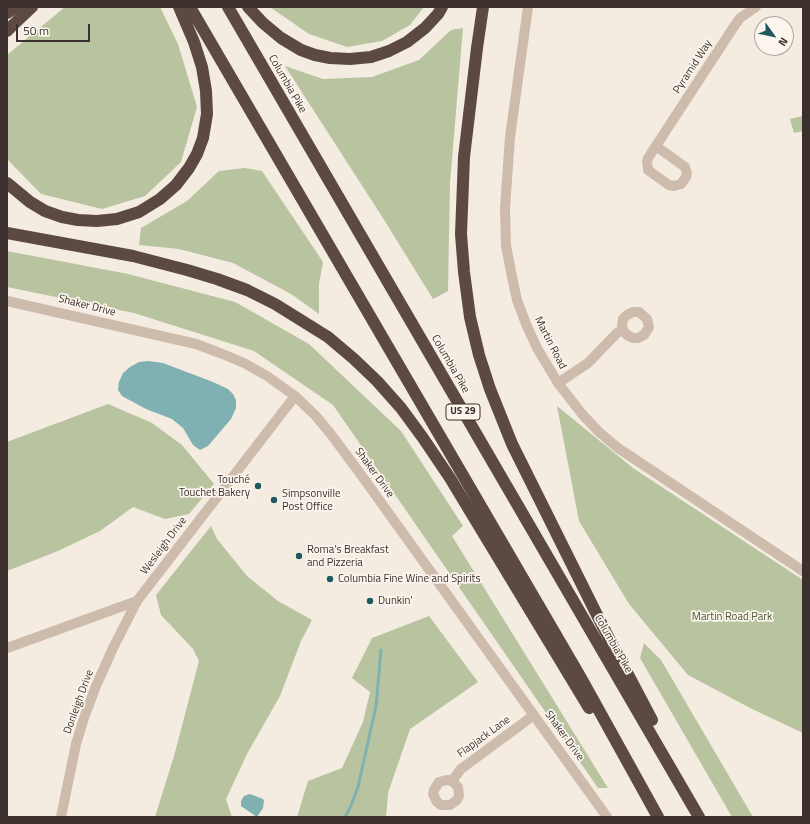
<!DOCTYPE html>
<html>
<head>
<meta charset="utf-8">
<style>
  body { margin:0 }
  #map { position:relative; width:810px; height:824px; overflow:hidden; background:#f4ebe1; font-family:"Titillium Web",sans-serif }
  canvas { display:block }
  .frame { position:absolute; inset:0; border:8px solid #3b302b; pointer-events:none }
  .north { position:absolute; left:754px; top:16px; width:40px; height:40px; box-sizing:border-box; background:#fbf5ee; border:1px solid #aea6a0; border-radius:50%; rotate:123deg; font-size:11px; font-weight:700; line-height:16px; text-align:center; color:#3b302b }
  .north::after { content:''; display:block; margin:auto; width:14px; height:18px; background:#1f5a5e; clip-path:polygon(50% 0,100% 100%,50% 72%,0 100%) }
  .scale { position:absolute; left:16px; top:24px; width:74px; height:18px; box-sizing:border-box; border:2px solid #3b302b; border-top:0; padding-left:5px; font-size:12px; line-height:14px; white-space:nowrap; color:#3b302b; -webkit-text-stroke:3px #fbf5ee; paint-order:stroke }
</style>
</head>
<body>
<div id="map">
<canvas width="810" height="824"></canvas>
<div class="frame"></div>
<div class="north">N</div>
<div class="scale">50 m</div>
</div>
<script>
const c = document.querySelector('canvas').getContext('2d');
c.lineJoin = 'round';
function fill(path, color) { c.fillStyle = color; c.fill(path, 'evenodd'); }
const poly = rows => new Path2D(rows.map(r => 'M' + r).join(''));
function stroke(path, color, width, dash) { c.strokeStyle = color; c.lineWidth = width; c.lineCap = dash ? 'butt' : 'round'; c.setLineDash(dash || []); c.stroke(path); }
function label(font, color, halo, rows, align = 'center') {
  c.font = font + ' "Titillium Web",sans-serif'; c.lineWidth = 3.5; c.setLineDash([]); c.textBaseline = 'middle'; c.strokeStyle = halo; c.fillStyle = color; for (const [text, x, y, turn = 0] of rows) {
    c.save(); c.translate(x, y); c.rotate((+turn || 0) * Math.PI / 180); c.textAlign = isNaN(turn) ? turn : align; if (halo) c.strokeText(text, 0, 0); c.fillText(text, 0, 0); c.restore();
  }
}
const green = poly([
  [65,7,160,7,178,44,197,107,181,162,145,196,102,209,41,194,7,159,7,55],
  [270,7,424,7,410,25,382,41,347,47,309,34],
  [463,28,450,183,448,291,433,299,381,215,285,66,323,79,372,77,419,60,451,30],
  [803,116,803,131,794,133,790,119],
  [245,168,262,171,323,262,319,284,319,314,291,294,233,263,179,249,139,245,141,228,187,201,219,171],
  [7,251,128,274,235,302,309,344,401,431,463,526,452,536,608,788,598,788,333,405,254,351,134,313,7,287],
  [108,404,152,423,182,445,214,484,189,514,165,519,133,507,100,531,58,551,7,571,7,442],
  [557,406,633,468,803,580,803,733,752,709,688,675,629,604,579,521],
  [211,526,217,539,247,576,278,601,312,620,301,641,280,696,247,754,226,799,232,817,155,817,174,756,199,661,193,649,161,615,156,595],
  [429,616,478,682,410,729,388,793,386,817,297,817,308,781,342,768,363,722,370,692,352,678,372,638],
  [644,643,661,660,753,817,732,817,640,658]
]);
const water = poly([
  [148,361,163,363,213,382,228,389,233,394,236,400,236,408,231,419,208,446,200,450,193,445,183,428,172,419,146,409,122,396,118,390,119,382,123,373,130,367,139,362],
  [250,794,263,799,264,801,263,808,257,817,241,806,241,801,244,796]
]);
const stream = poly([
  [345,817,350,808,358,787,376,706,381,650]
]);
const minor = poly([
  [656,146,685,167,687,173,686,177,681,184,674,186,669,185,652,173,648,170,647,162,648,158,733,28,740,18,756,7],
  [558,383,588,363,617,333,623,330,627,335,633,338,638,338,644,335,649,327,647,319,639,312,633,312,627,315,623,319,622,325,623,330],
  [7,648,137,601,295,396],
  [452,781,458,787,459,796,457,800,450,805,441,805,437,802,433,794,434,790,439,782,447,780,452,781,461,769,534,715],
  [61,817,76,744,84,718,96,686,113,648,137,601]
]);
const tertiary = poly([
  [528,7,510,137,505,209,506,245,511,272,517,300,526,324,537,348,558,383,582,414,599,432,618,448,803,571],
  [7,301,196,344,220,353,244,363,267,376,295,396,315,415,330,433,359,472,607,817]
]);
const motorway = poly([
  [190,7,581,678,658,817],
  [228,7,699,817],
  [248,7,263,23,281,38,301,50,315,55,330,58,350,59,371,57,389,51,407,42,425,28,438,14,442,7],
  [483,7,477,48,464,157,461,234,464,272,470,317,479,355,490,389,512,444,603,627,652,720],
  [7,13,16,7],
  [7,31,14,24,32,7],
  [7,183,30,202,45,211,62,217,78,220,97,221,117,219,139,212,160,199,176,185,189,168,197,154,203,138,207,114,206,91,202,67,194,42,179,7],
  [7,233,133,256,187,270,217,279,247,290,275,304,328,337,354,359,377,381,401,408,423,438,450,478,589,708]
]);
const markers = [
  [258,486,4,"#1f5a5e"],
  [274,500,4,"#1f5a5e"],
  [299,556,4,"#1f5a5e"],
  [330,579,4,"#1f5a5e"],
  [370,601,4,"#1f5a5e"]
];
const shields = [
  [463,412,34]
];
const shieldNames = [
  ["US 29",463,412]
];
const streetNames = [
  ["Pyramid Way",693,67,-57],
  ["Columbia Pike",287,84,60],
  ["Shaker Drive",87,306,14],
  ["Martin Road",550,343,63],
  ["Columbia Pike",450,364,60],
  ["Shaker Drive",374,473,54],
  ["Wesleigh Drive",164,546,-53],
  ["Columbia Pike",613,644,60],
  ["Donleigh Drive",79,702,-70],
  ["Shaker Drive",564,736,54],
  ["Flapjack Lane",484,737,-36]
];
const poiNames = [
  ["Touché",250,480,"right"],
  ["Touchet Bakery",250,493,"right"],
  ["Simpsonville",282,494],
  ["Post Office",282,507],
  ["Roma's Breakfast",307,550],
  ["and Pizzeria",307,563],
  ["Columbia Fine Wine and Spirits",338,579],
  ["Dunkin'",378,601]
];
const parkNames = [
  ["Martin Road Park",732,617]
];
fill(green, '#b8c4a0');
fill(water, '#7fb0b2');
stroke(stream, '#7fb0b2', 3);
stroke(minor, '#cdbbac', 10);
stroke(tertiary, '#cdbbac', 10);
stroke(motorway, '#5c4a42', 12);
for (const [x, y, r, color] of markers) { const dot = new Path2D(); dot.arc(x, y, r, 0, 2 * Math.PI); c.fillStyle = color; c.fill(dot); stroke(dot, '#fbf5ee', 1.5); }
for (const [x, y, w] of shields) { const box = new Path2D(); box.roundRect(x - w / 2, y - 8, w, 16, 3); c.fillStyle = '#fbf5ee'; c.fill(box); stroke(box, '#3b302b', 1); }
label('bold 10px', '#3b302b', null, shieldNames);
label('11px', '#3b302b', '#fbf5ee', streetNames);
label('11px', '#3b302b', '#fbf5ee', poiNames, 'left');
label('11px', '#4a5a2e', '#fbf5ee', parkNames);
</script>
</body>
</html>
